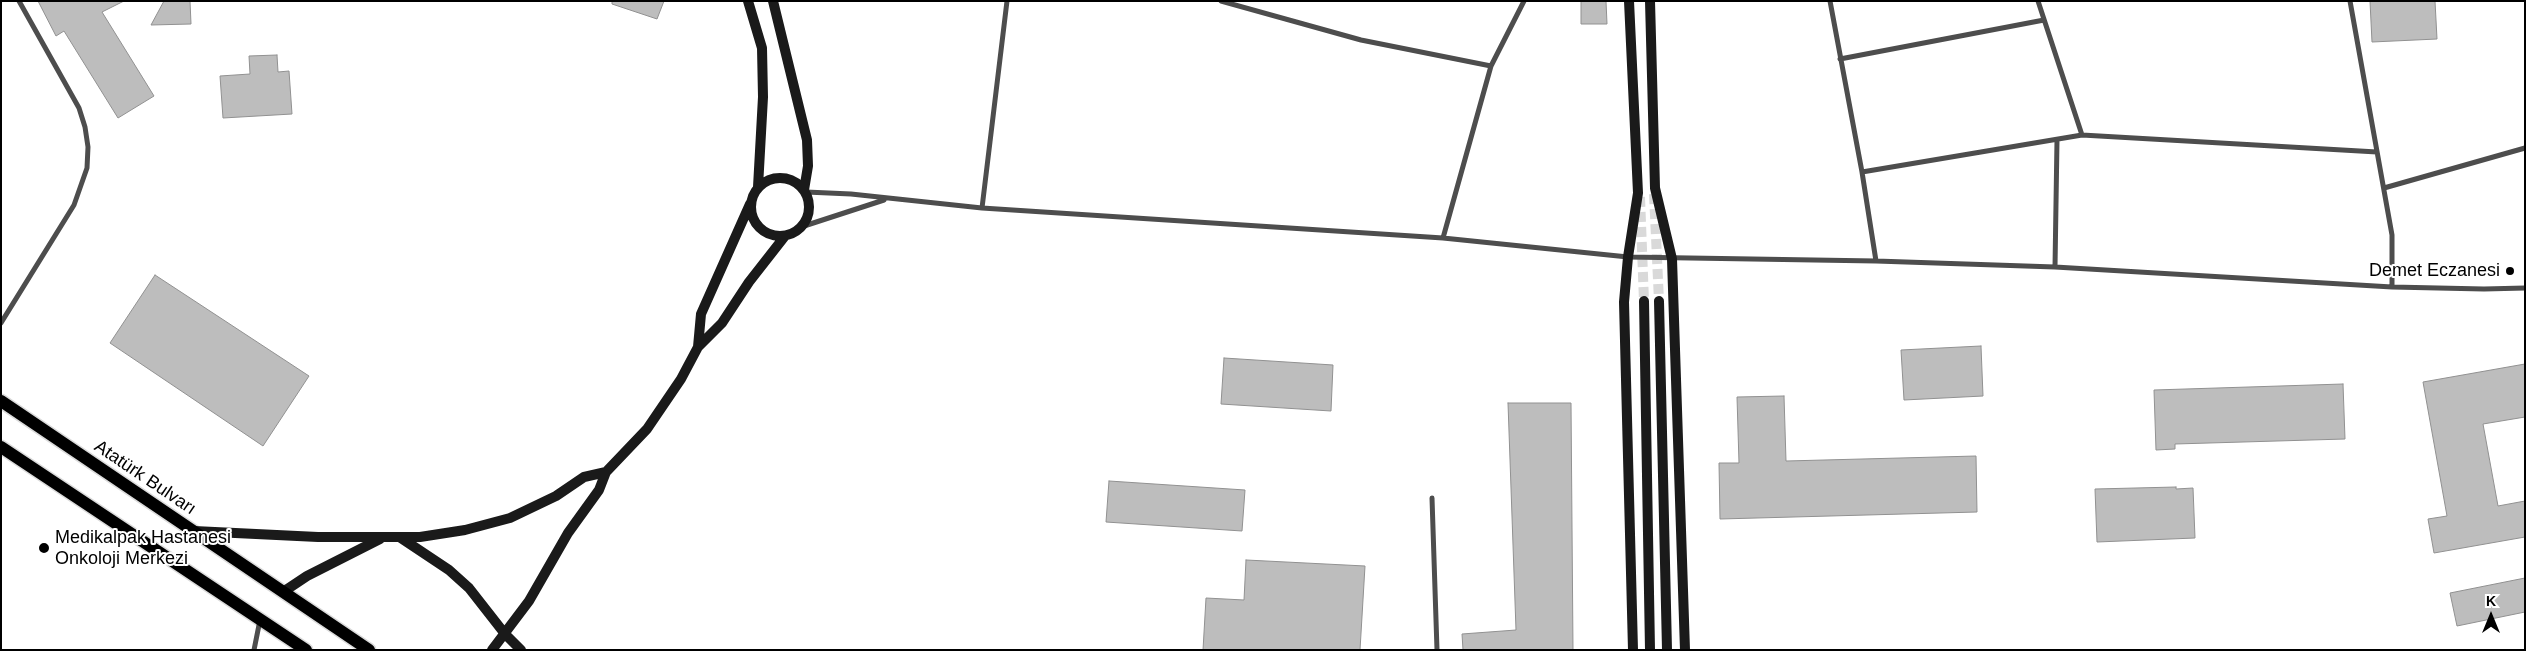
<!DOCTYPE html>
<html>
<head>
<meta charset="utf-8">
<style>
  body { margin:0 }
  #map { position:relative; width:2526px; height:651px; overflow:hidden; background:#fff; font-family:Arial,sans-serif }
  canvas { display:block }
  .frame { position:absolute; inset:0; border:2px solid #000; pointer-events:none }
  .north { position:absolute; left:2466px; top:591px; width:50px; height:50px; -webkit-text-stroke:4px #fff; paint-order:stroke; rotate:0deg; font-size:14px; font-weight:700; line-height:20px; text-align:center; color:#000 }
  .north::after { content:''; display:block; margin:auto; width:18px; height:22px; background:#000; clip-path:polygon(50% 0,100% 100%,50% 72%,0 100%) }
</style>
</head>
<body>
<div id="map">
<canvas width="2526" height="651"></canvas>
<div class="frame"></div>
<div class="north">K</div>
</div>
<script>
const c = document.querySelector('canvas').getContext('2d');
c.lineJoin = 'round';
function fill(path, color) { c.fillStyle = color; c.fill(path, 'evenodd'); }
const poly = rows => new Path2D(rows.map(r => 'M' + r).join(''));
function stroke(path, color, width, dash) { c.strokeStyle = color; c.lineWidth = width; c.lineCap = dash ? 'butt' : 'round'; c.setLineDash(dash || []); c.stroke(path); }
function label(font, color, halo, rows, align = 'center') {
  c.font = font + ' Arial,sans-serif'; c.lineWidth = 4; c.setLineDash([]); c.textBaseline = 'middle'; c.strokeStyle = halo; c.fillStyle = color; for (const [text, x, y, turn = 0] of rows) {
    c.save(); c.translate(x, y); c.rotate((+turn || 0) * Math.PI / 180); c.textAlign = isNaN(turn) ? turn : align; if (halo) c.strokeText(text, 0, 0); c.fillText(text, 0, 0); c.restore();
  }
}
const building = poly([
  [38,1,124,1,102,12,154,96,118,118,64,31,56,36,38,1],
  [164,1,190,1,191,24,151,25,164,1],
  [612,1,664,1,657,19,612,4,612,1],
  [1581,1,1606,1,1607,24,1581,24,1581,1],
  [2370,1,2435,1,2437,39,2372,42,2370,1],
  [277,55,278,72,289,71,292,114,223,118,220,76,250,74,249,56,277,55],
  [155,275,309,376,263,446,110,343,155,275],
  [1981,346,1983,396,1904,400,1901,350,1981,346],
  [1224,358,1333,365,1331,411,1221,404,1224,358],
  [2525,364,2525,417,2483,424,2498,506,2525,501,2525,537,2434,553,2428,519,2447,516,2423,382,2525,364],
  [2343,384,2345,439,2175,444,2175,449,2156,450,2154,390,2343,384],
  [1784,396,1786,461,1976,456,1977,512,1720,519,1719,463,1739,463,1737,397,1784,396],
  [1508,403,1571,403,1573,650,1463,650,1462,634,1516,630,1508,403],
  [1109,481,1245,490,1242,531,1106,522,1109,481],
  [2176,487,2176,489,2193,488,2195,538,2097,542,2095,489,2176,487],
  [1246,560,1365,566,1360,650,1203,650,1206,598,1244,600,1246,560],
  [2525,578,2525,612,2457,626,2450,593,2525,578]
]);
const secondaryTunnel = poly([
  [1654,194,1659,301],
  [1640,197,1644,301]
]);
const minor = poly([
  [1221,1,1361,40,1491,66,1524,1],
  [1830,1,1862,172,1876,261],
  [2038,1,2082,135],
  [2350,1,2392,235,2392,287],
  [1840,59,2044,20],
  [1862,172,2082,135,2377,152],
  [2384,188,2525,148],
  [806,192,851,194,982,208,1443,238,1628,257,1876,261,2055,267,2392,287,2484,289,2525,288],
  [982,208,1007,1],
  [801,227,884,200],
  [1443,238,1491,66],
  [2055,267,2057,140],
  [1,323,74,205,87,168,88,147,85,127,79,108,19,1],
  [1432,498,1437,650],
  [254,650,260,620]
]);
const secondary = poly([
  [748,1,762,48,763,97,758,187],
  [773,1,807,140,808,166,804,190],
  [1629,1,1638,193,1628,257,1624,302,1633,650],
  [1650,1,1655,188,1672,259,1685,650],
  '751 207a29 29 0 1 1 58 0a29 29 0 1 1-58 0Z',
  [1644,301,1650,650],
  [1659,301,1667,650],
  [698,347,701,314,750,204],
  [194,531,318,537,420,537,465,530,510,518,556,496,584,477,606,472,647,429,681,379,698,347,722,323,749,282,785,236],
  [401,538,449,570,469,588,505,634,521,650],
  [283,592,307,576,380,539],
  [492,650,529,601,568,533,599,490,606,472]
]);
const primary = poly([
  [1,401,369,650],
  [1,447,306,650]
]);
const markers = [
  [2510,271,5,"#000"],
  [44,548,6,"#000"]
];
const poiNames = [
  ["Demet Eczanesi",2500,271],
  ["Medikalpak Hastanesi",55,538,"left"],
  ["Onkoloji Merkezi",55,559,"left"]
];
const streetNames = [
  ["Atatürk Bulvarı",145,478,34]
];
fill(building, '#bdbdbd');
stroke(building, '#919191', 1);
stroke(secondaryTunnel, '#d9d9d9', 10, [10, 5]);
stroke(primary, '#dbdbdb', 15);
stroke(minor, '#4d4d4d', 5);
stroke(secondary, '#1a1a1a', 10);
stroke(primary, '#000', 12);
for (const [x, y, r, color] of markers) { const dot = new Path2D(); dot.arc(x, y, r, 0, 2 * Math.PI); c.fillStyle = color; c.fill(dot); stroke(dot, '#fff', 2); }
label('18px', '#000', '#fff', poiNames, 'right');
label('18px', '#000', '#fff', streetNames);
</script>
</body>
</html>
